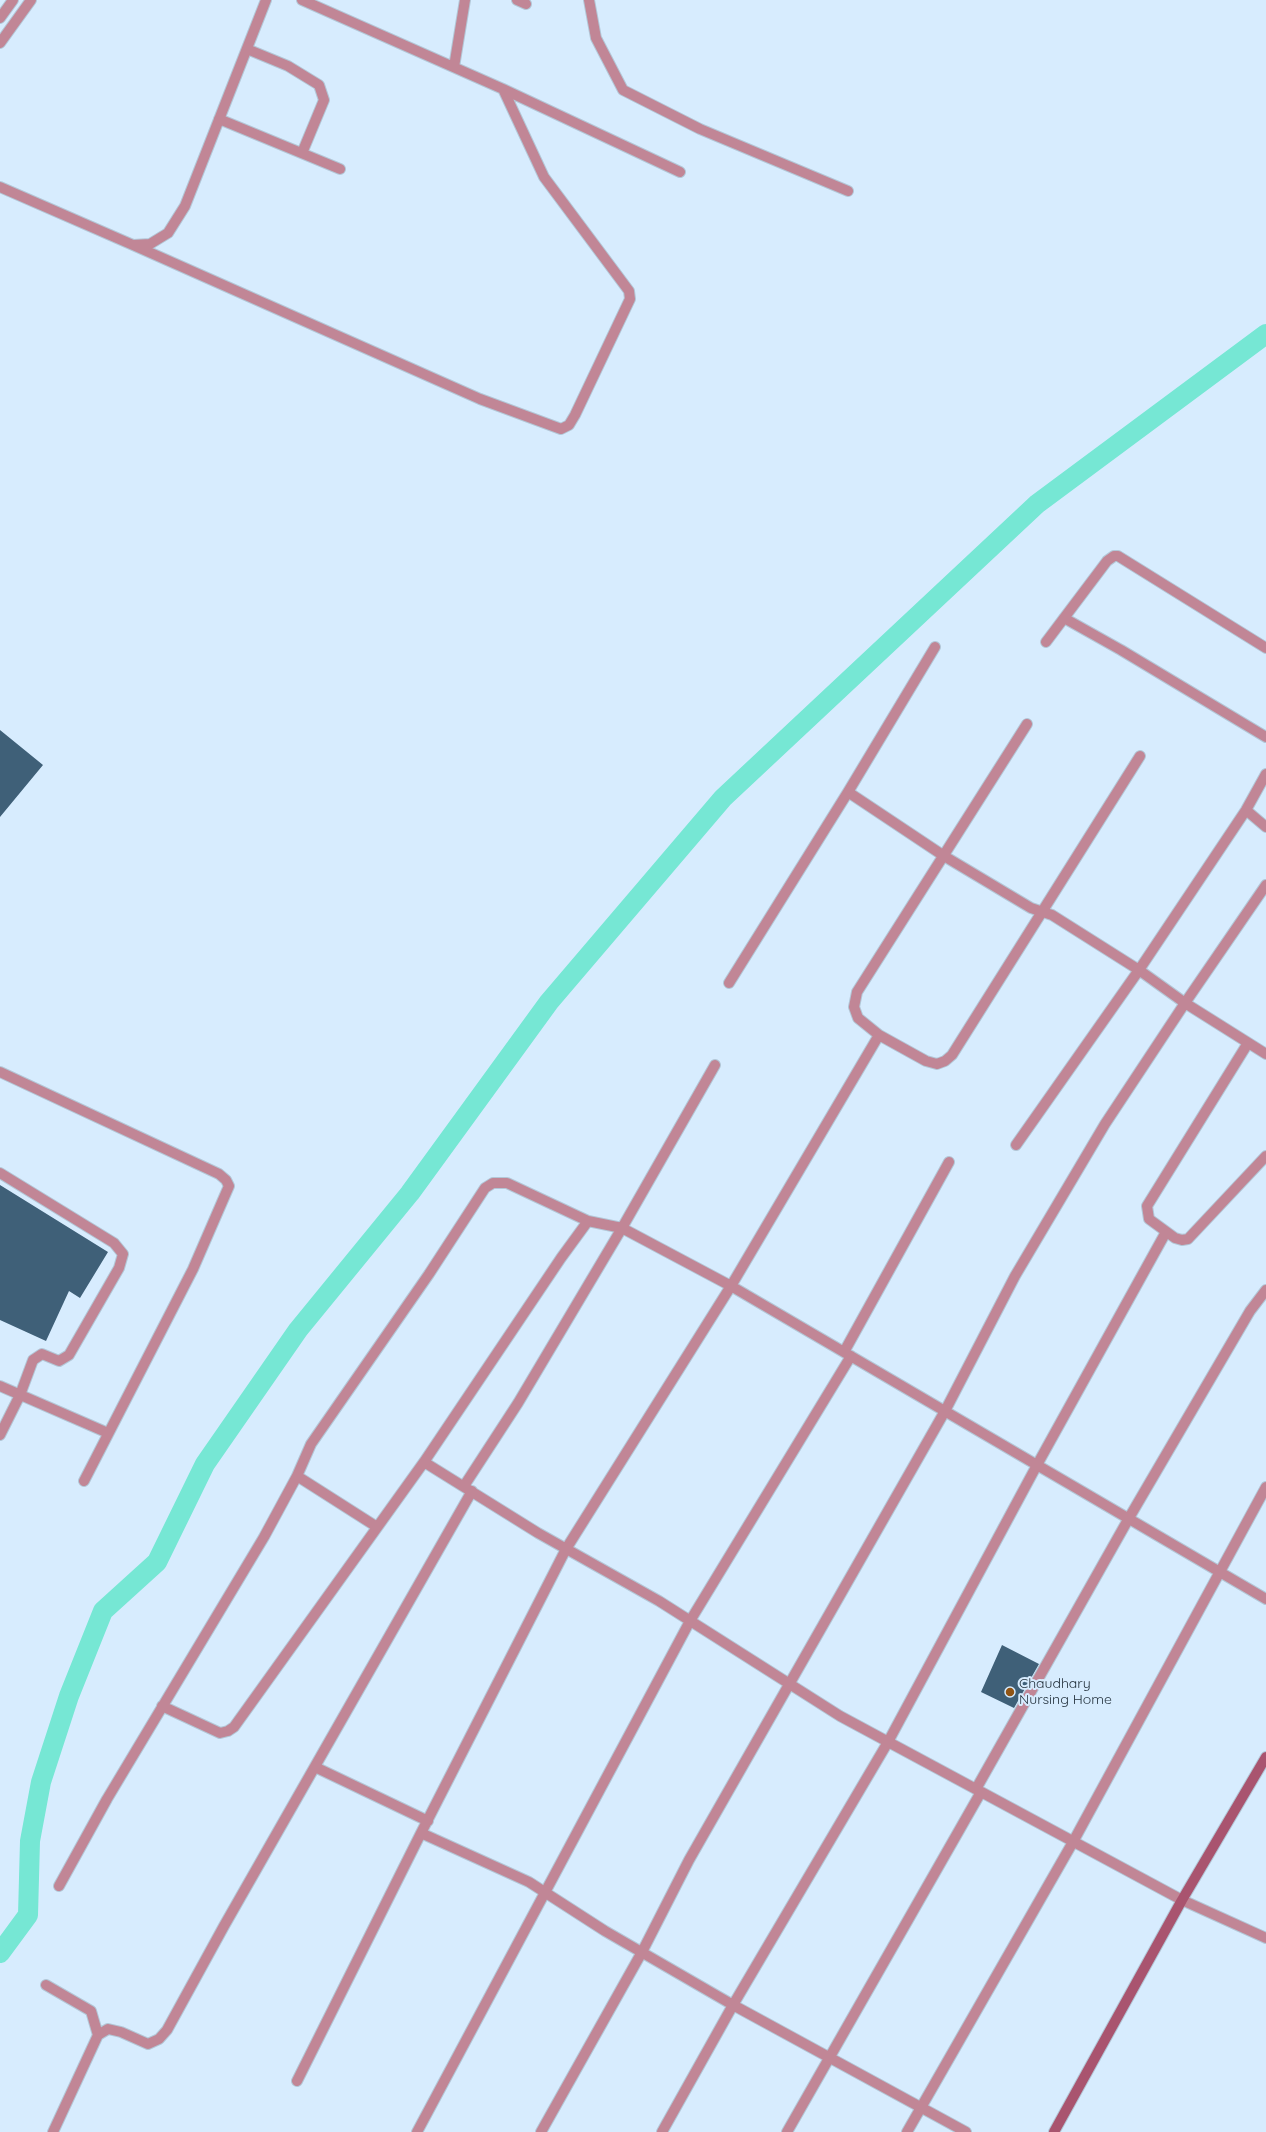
<!DOCTYPE html>
<html>
<head>
<meta charset="utf-8">
<style>
  body { margin:0 }
  canvas { display:block; background:#d7ecfe }
</style>
</head>
<body>
<canvas width="1266" height="2132"></canvas>
<script>
const c = document.querySelector('canvas').getContext('2d');
c.lineJoin = 'round';
const poly = rows => new Path2D(rows.map(r => 'M' + r).join(''));
function stroke(path, color, width, dash) { c.strokeStyle = color; c.lineWidth = width; c.lineCap = dash ? 'butt' : 'round'; c.setLineDash(dash || []); c.stroke(path); }
function fill(path, color) { c.fillStyle = color; c.fill(path, 'evenodd'); }
function label(font, color, halo, rows, align = 'center') {
  c.font = font + ' Quicksand,sans-serif'; c.lineWidth = 4; c.setLineDash([]); c.textBaseline = 'middle'; c.strokeStyle = halo; c.fillStyle = color; for (const [text, x, y, turn = 0] of rows) {
    c.save(); c.translate(x, y); c.rotate((+turn || 0) * Math.PI / 180); c.textAlign = isNaN(turn) ? turn : align; if (halo) c.strokeText(text, 0, 0); c.fillText(text, 0, 0); c.restore();
  }
}
const canal = poly([
  [0,1953,28,1915,30,1841,41,1782,69,1696,103,1611,157,1562,205,1464,298,1330,410,1193,549,1002,723,798,1037,504,1266,334]
]);
const building = poly([
  [0,730,43,765,0,817],
  [0,1185,108,1252,80,1298,69,1291,46,1341,0,1320],
  [1002,1645,1039,1664,1014,1708,981,1692]
]);
const lane = poly([
  [302,0,503,89],
  [517,0,526,4],
  [589,0,596,38,623,90,700,129,848,191],
  [0,18,13,0],
  [0,43,31,0],
  [247,49,288,66,319,85,324,100,302,153],
  [454,67,465,0],
  [219,119,340,169],
  [0,187,133,245,150,244,168,233,185,206,266,0],
  [133,245,480,399,561,429,569,425,575,415,630,299,629,291,544,177,503,89,680,172]
]);
const street = poly([
  [1064,618,1121,650,1266,737],
  [1046,642,1107,561,1114,556,1118,556,1266,648],
  [1027,724,857,992,854,1007,858,1018,879,1035,926,1061,937,1064,945,1061,952,1055,1140,756],
  [1266,774,1246,810,1139,970,1185,1003,1266,1054],
  [848,792,944,856,1031,908,1052,915,1139,970,1016,1145],
  [1246,810,1266,827],
  [729,983,848,792,935,647],
  [879,1035,731,1286,566,1549,421,1833,529,1882,605,1931,733,2005,966,2132],
  [1248,1043,1147,1206,1149,1219,1175,1238,1182,1240,1188,1239,1266,1156],
  [0,1072,219,1174,226,1180,229,1186,193,1269,84,1481],
  [0,1173,114,1243,123,1254,119,1268,69,1355,59,1361,42,1354,33,1360,20,1395,0,1435],
  [844,1352,949,1162],
  [0,1386,108,1433],
  [424,1462,538,1533,659,1601,840,1716,1182,1900,1266,1938],
  [297,1476,311,1444,429,1274,485,1188,493,1183,507,1183,588,1221,622,1228,731,1286,1266,1599],
  [464,1486,518,1403,622,1228,715,1065],
  [162,1706,220,1733,228,1731,234,1727,424,1462,561,1258,588,1221],
  [315,1767,428,1821],
  [976,1789,1129,1518,1250,1311,1266,1290],
  [59,1886,107,1799,264,1537,297,1476,377,1527],
  [46,1985,91,2011,98,2035],
  [297,2081,421,1833],
  [53,2132,98,2035,108,2029,121,2032,148,2044,159,2039,167,2030,224,1926,472,1491],
  [417,2132,690,1621,851,1356],
  [541,2132,642,1952,689,1860,945,1411,1015,1276,1105,1124,1185,1003,1266,885],
  [662,2132,733,2005,888,1742,1037,1465,1166,1232],
  [787,2132,981,1792],
  [907,2132,1073,1842,1266,1487]
]);
const secondary = poly([
  [1054,2132,1182,1900,1266,1757]
]);
const markers = [
  [1010,1692,5,"#905414"]
];
const poiNames = [
  ["Chaudhary",1019,1684],
  ["Nursing Home",1019,1700]
];
stroke(canal, '#76e7d4', 20);
fill(building, '#3f6078');
stroke(lane, '#b3c7d7', 12);
stroke(street, '#b3c7d7', 12);
stroke(secondary, '#b3c7d7', 12);
stroke(lane, '#c18696', 10);
stroke(street, '#c18696', 10);
stroke(secondary, '#a9546f', 10);
for (const [x, y, r, color] of markers) { const dot = new Path2D(); dot.arc(x, y, r, 0, 2 * Math.PI); c.fillStyle = color; c.fill(dot); stroke(dot, '#d7ecfe', 1.5); }
label('14px', '#24323d', '#d7ecfe', poiNames, 'left');
</script>
</body>
</html>
